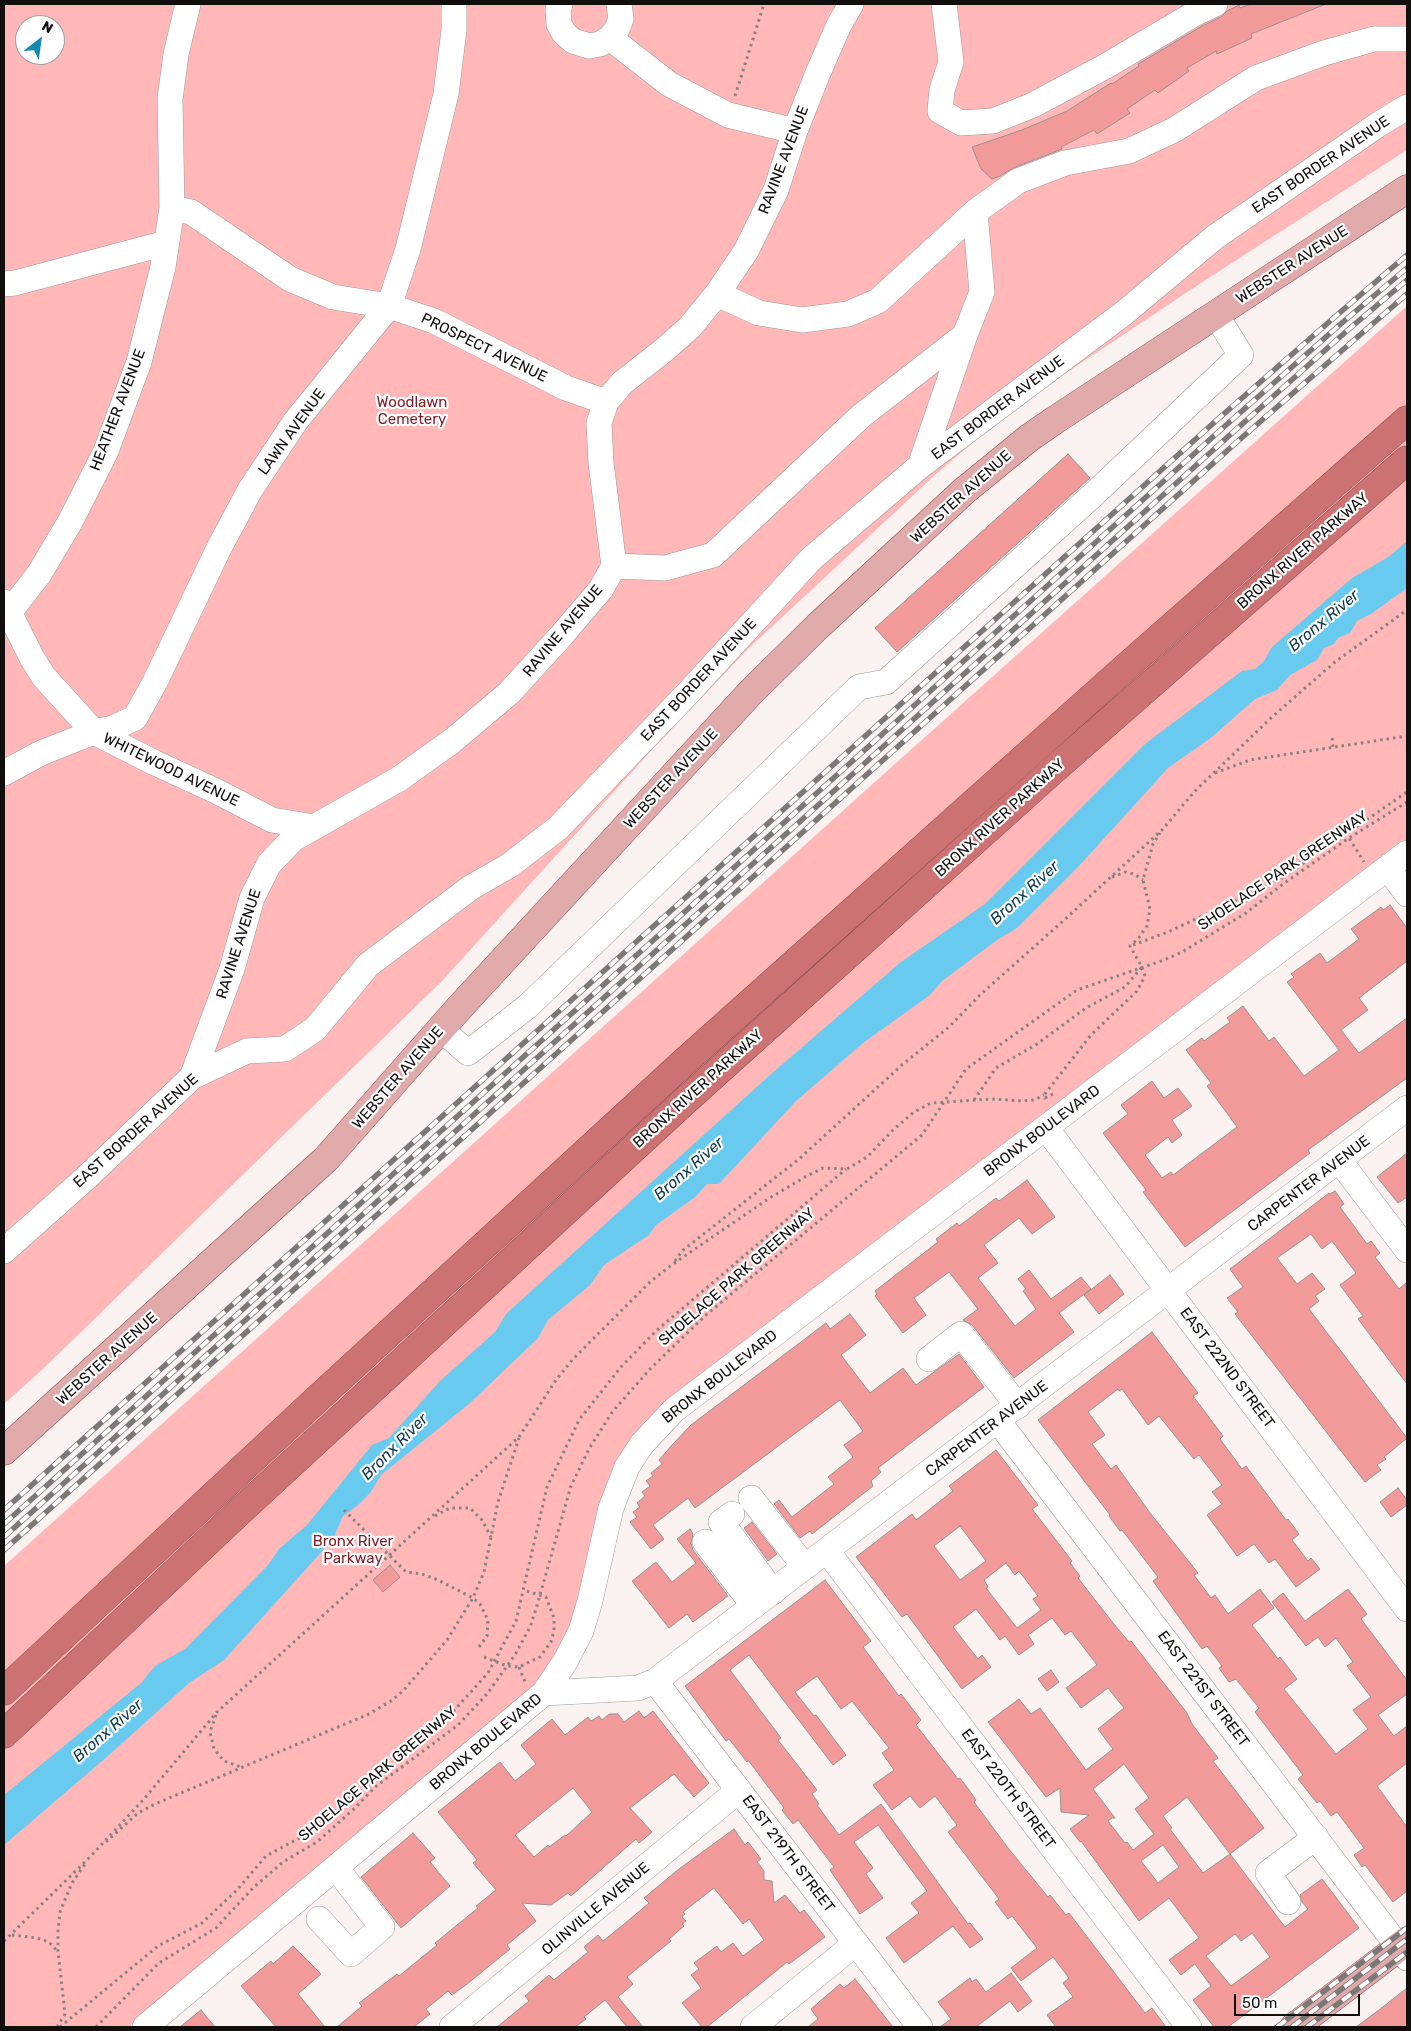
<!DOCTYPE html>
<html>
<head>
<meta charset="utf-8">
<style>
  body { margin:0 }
  #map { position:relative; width:1411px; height:2031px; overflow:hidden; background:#f9f2f1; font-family:Rubik,sans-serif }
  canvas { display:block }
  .frame { position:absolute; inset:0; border:5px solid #110e0e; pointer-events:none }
  .north { position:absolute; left:15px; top:15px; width:50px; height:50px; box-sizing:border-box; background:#fff; border:1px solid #a09f9f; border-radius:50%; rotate:30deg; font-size:14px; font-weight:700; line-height:20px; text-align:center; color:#110e0e }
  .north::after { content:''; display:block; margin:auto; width:18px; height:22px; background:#148aae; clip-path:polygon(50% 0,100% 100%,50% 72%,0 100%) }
  .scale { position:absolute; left:1234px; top:1994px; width:126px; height:22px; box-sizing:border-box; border:2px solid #110e0e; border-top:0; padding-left:6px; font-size:15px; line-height:18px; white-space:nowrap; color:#110e0e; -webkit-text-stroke:4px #fff; paint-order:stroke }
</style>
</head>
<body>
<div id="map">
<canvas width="1411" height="2031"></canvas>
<div class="frame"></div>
<div class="north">N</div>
<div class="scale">50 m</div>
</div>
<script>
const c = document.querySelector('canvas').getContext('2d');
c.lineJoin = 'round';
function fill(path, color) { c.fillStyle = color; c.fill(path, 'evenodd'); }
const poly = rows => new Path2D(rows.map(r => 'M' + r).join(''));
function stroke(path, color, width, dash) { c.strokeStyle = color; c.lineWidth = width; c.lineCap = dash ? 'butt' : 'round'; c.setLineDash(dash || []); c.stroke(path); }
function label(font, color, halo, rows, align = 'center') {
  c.font = font + ' Rubik,sans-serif'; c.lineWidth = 4.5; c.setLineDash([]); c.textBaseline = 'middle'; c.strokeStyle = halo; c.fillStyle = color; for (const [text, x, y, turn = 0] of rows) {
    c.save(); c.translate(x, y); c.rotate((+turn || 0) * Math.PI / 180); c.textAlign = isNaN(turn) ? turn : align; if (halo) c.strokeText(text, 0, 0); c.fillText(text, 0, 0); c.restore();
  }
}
const green = poly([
  [4,4,1407,4,1407,150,1204,281,1015,407,936,474,748,649,652,750,442,981,44,1368,4,1404],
  [25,25,55,25,55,55,25,55],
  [1407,306,1407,842,686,1388,594,1526,574,1615,563,1642,536,1687,438,1771,129,2027,4,2027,4,1566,877,780]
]);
const water = poly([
  [1407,541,1407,588,1371,614,1357,621,1350,633,1338,638,1334,644,1324,648,1317,660,1290,675,1277,690,1255,699,1212,737,1168,768,1079,866,1017,928,997,940,942,981,930,995,863,1043,796,1101,719,1184,707,1184,694,1198,656,1225,649,1235,604,1265,590,1285,548,1320,538,1338,470,1403,381,1475,370,1493,357,1506,343,1516,333,1539,224,1660,189,1683,109,1755,4,1845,4,1795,141,1683,155,1666,185,1649,268,1565,279,1549,307,1525,372,1445,389,1438,440,1381,495,1332,507,1313,770,1075,901,962,985,904,1145,744,1242,671,1255,669,1264,661,1272,647,1352,578,1390,556]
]);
const building = poly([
  [1251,4,1326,4,1251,34,1252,38,1217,54,1216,51,1187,68,1189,71,1158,93,1155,90,1127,109,1130,113,1097,134,1094,130,1061,147,1062,149,1013,168,1000,176,992,179,981,169,972,147,1022,130,1067,111,1111,83,1112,84,1139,66,1138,64,1202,26,1221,17,1227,11,1239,5,1240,8,1251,4],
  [1068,454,1090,478,897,652,875,628,1068,454],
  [1390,905,1407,928,1407,961,1359,998,1368,1010,1341,1030,1359,1053,1407,1018,1407,1078,1308,1150,1310,1153,1185,1247,1143,1192,1146,1190,1103,1133,1128,1114,1121,1105,1152,1081,1164,1098,1178,1088,1192,1106,1172,1120,1182,1135,1172,1143,1168,1137,1145,1155,1162,1178,1171,1172,1173,1175,1237,1127,1207,1086,1211,1083,1186,1050,1202,1038,1204,1041,1230,1022,1227,1018,1243,1006,1269,1041,1274,1037,1304,1076,1339,1050,1287,982,1294,977,1291,974,1320,953,1327,963,1359,939,1351,929,1381,907,1383,910,1390,905],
  [1407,1153,1407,1197,1398,1203,1377,1177,1407,1153],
  [1027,1180,1055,1217,1032,1234,1019,1218,984,1245,998,1263,978,1278,1015,1326,1036,1309,1023,1291,1026,1289,1018,1279,1029,1270,1051,1299,1081,1277,1091,1289,1059,1313,1074,1332,1014,1378,972,1325,963,1320,978,1309,949,1272,914,1298,926,1315,903,1333,875,1296,877,1294,875,1291,938,1242,936,1239,957,1223,959,1226,996,1198,999,1201,1027,1180],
  [1335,1191,1344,1204,1340,1207,1367,1244,1371,1241,1380,1253,1375,1257,1399,1289,1407,1282,1407,1384,1358,1319,1363,1316,1340,1285,1356,1273,1332,1241,1322,1249,1311,1234,1277,1258,1297,1284,1312,1273,1325,1289,1315,1296,1319,1301,1309,1309,1407,1438,1384,1457,1386,1459,1377,1465,1381,1470,1365,1482,1235,1314,1238,1312,1227,1298,1243,1287,1230,1269,1329,1193,1330,1194,1335,1191],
  [1110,1275,1124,1294,1099,1314,1084,1295,1110,1275],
  [850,1314,866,1335,841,1355,870,1393,903,1368,916,1385,959,1354,984,1387,878,1468,881,1472,871,1481,873,1486,812,1534,810,1531,800,1538,774,1504,779,1500,792,1517,834,1484,828,1477,853,1457,844,1445,863,1431,840,1400,695,1508,688,1498,653,1525,664,1539,651,1549,630,1522,637,1517,633,1512,640,1507,637,1503,645,1496,642,1492,650,1486,646,1481,653,1476,651,1473,662,1464,659,1460,672,1445,691,1425,826,1323,830,1329,850,1314],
  [1152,1332,1198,1393,1193,1396,1223,1436,1220,1439,1242,1469,1246,1466,1286,1520,1288,1519,1299,1534,1292,1540,1308,1561,1311,1558,1320,1569,1296,1587,1275,1559,1269,1563,1254,1544,1237,1556,1207,1515,1222,1504,1212,1492,1222,1485,1199,1455,1194,1459,1159,1416,1148,1425,1122,1389,1119,1391,1118,1389,1088,1412,1105,1435,1092,1444,1111,1469,1116,1465,1150,1513,1198,1573,1194,1575,1211,1598,1215,1595,1228,1614,1260,1589,1274,1608,1252,1625,1278,1659,1280,1657,1297,1679,1284,1689,1336,1754,1368,1729,1353,1710,1371,1697,1347,1666,1353,1662,1336,1638,1325,1647,1318,1637,1306,1646,1272,1602,1283,1593,1305,1621,1348,1589,1367,1614,1361,1619,1407,1680,1407,1694,1378,1715,1394,1736,1407,1726,1407,1763,1377,1786,1407,1827,1407,1891,1393,1902,1365,1865,1362,1867,1354,1855,1364,1848,1337,1812,1331,1816,1320,1801,1317,1803,1298,1779,1303,1775,1255,1712,1259,1708,1236,1679,1229,1682,1219,1668,1222,1666,1207,1646,1202,1649,1153,1581,1158,1577,1122,1530,1120,1531,1109,1516,1110,1515,1038,1420,1152,1332],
  [996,1450,1038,1505,1032,1509,1072,1561,1070,1563,1080,1576,1078,1578,1113,1623,1129,1642,1131,1641,1187,1713,1192,1724,1218,1758,1213,1761,1264,1828,1230,1854,1187,1797,1163,1816,1172,1828,1170,1829,1203,1873,1230,1854,1285,1927,1308,1909,1302,1902,1300,1895,1322,1879,1359,1928,1228,2027,1214,2027,1193,2000,1211,1986,1195,1964,1181,1975,1169,1960,1199,1938,1169,1898,1139,1921,1081,1841,1080,1842,1070,1829,1089,1815,1061,1812,1060,1788,1046,1797,988,1722,1019,1699,1031,1714,1040,1708,1086,1770,1113,1749,1098,1729,1124,1708,1108,1688,1081,1708,1066,1688,1097,1665,1071,1631,1065,1635,1052,1618,1028,1635,1034,1644,1019,1655,1005,1636,1000,1640,976,1609,953,1627,978,1659,982,1655,991,1667,962,1689,907,1614,902,1617,856,1557,912,1514,916,1520,953,1491,949,1486,996,1450],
  [960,1526,986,1561,960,1580,934,1546,960,1526],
  [1006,1563,1015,1575,1019,1571,1038,1596,1033,1599,1041,1610,1017,1628,986,1588,988,1587,984,1580,1006,1563],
  [1124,1764,1149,1798,1135,1809,1154,1834,1133,1850,1127,1842,1125,1843,1108,1821,1112,1818,1115,1818,1093,1789,1124,1764],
  [1163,1845,1179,1867,1158,1883,1141,1861,1163,1845],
  [1252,1933,1270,1957,1231,1986,1206,1956,1235,1934,1241,1941,1252,1933],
  [1398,1488,1407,1500,1407,1505,1391,1517,1380,1502,1398,1488],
  [752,1522,777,1554,768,1561,744,1528,752,1522],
  [690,1529,693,1534,691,1543,693,1550,728,1596,693,1622,687,1614,669,1628,632,1581,656,1562,672,1582,696,1563,677,1539,690,1529],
  [390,1565,400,1577,383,1592,373,1580,390,1565],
  [825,1580,871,1641,863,1647,899,1696,901,1694,921,1720,916,1725,958,1779,960,1778,969,1790,976,1800,974,1802,1008,1848,1048,1897,1050,1895,1066,1915,1069,1913,1145,2013,1152,2008,1166,2027,1056,2027,1047,2015,1073,1997,1063,1983,1069,1978,1053,1957,1021,1981,1011,1968,1037,1948,1012,1916,1008,1919,995,1902,999,1899,948,1832,957,1825,935,1796,920,1808,910,1796,892,1810,873,1785,894,1770,882,1753,889,1748,852,1701,841,1709,817,1676,795,1692,814,1716,816,1715,846,1755,833,1765,749,1655,730,1670,781,1738,778,1740,817,1790,812,1794,819,1804,817,1805,839,1835,881,1804,968,1924,970,1923,983,1939,970,1948,953,1926,904,1963,886,1938,919,1913,911,1903,927,1891,878,1825,854,1842,873,1868,866,1874,883,1898,860,1914,830,1870,834,1867,798,1820,793,1824,782,1810,784,1808,748,1760,747,1762,729,1739,726,1741,685,1686,825,1580],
  [1051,1670,1059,1682,1047,1691,1038,1679,1051,1670],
  [639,1711,644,1718,653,1711,709,1783,694,1797,674,1774,630,1808,652,1832,639,1843,636,1839,571,1896,568,1893,551,1905,522,1903,536,1921,507,1945,510,1949,467,1984,452,1995,448,1991,426,2009,430,2014,414,2027,337,2027,362,2006,359,2003,397,1974,399,1976,437,1945,435,1943,478,1908,476,1906,496,1890,473,1863,477,1860,438,1812,500,1762,515,1781,536,1764,521,1745,552,1719,565,1735,588,1717,591,1721,599,1716,602,1720,609,1714,618,1714,624,1722,639,1711],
  [573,1788,592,1812,566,1836,565,1835,549,1847,548,1845,534,1857,515,1835,573,1788],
  [734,1829,745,1845,748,1842,761,1859,757,1862,764,1871,764,1880,772,1881,774,1903,785,1895,800,1913,804,1910,825,1937,789,1964,787,1962,775,1972,707,2027,702,2027,682,2003,701,1988,691,1975,699,1969,694,1963,717,1946,721,1952,733,1943,743,1956,764,1940,749,1919,743,1924,714,1888,683,1912,685,1914,682,1917,686,1921,682,1924,684,1926,669,1939,671,1941,627,1977,633,1984,618,1997,643,2027,627,2027,605,2000,584,2017,586,2019,575,2027,497,2027,529,2001,525,1996,549,1975,554,1980,588,1952,584,1947,598,1935,603,1941,623,1925,649,1903,644,1898,679,1869,734,1829],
  [413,1833,435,1858,430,1862,450,1886,401,1928,361,1877,413,1833],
  [293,1946,321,1974,298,1994,325,2027,276,2027,241,1986,271,1961,273,1964,293,1946],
  [1011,1973,1032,2001,1018,2012,1010,2001,976,2027,940,2027,951,2019,938,2002,970,1978,972,1982,976,1979,986,1992,1011,1973],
  [855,1979,893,2027,808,2027,818,2019,811,2009,840,1984,844,1988,855,1979],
  [1407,1988,1407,2027,1356,2027,1379,2010,1407,1988],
  [201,2010,215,2027,180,2027,201,2010]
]);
const path = poly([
  [735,96,764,4],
  [1332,738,1333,747],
  [1215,773,1250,760,1407,736],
  [1346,833,1364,862],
  [1112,877,1126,872,1134,874,1143,880],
  [1133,945,1168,932,1279,880,1407,792],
  [1053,1094,1045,1098,1044,1095,1091,1035,1137,991,1145,976,1142,968],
  [974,1100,996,1068,1037,1044,1086,1008,1125,987,1142,967,1130,946,1138,939,1147,926,1150,909,1143,880,1153,844,1160,833],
  [675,1261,682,1251,799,1159,902,1065,949,1027,981,994,1062,922,1163,829,1194,792,1272,717,1335,662,1407,610],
  [344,1510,406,1572,422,1574,438,1580,473,1598,480,1604,488,1620,487,1636,479,1647],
  [435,1516,450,1508,470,1508,482,1520,491,1537],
  [484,1657,507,1666,519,1667,540,1657,551,1642,554,1630,554,1618,546,1597,523,1590],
  [519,1667,525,1682],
  [216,1715,210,1732,214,1749,224,1761,241,1767],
  [106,1842,138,1813,155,1804,369,1714,391,1701,403,1691,447,1640,473,1598,484,1572,498,1502,519,1438],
  [12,1935,37,1938,49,1942,57,1951],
  [4,1941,90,1857,144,1799,217,1712,519,1437,556,1380,573,1359,651,1281,673,1264,768,1199,805,1177,823,1168,847,1169,867,1157,893,1130,914,1112,931,1103,992,1099,1023,1101,1034,1100,1044,1095],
  [57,2027,65,2014,58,1951,58,1931,60,1912,72,1883,85,1864],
  [60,2027,158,1946,202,1923,237,1890,266,1856,307,1834,390,1762,450,1715,488,1673,516,1621,547,1487,579,1420,621,1367,656,1331,846,1169],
  [96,2027,159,1963,216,1928,253,1888,283,1862,317,1842,356,1807,375,1787,458,1725,487,1694,515,1655,530,1627,536,1609,571,1486,589,1449,613,1411,651,1368,706,1315,922,1135,966,1069,1077,990,1164,960,1182,952,1246,913,1283,884,1349,838,1407,802]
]);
const minor = poly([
  [188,4,176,54,170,99,172,208,191,212,290,279,333,297,389,306,434,321,566,388,606,402],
  [560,4,558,10,559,24,564,33,573,41,589,46,600,44,610,38,617,29,621,19,619,4],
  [944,4,951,62,942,90,940,111,961,123,993,121,1033,105,1106,66,1194,14,1215,4],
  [610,38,669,84,728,115,795,131],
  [4,284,15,283,166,243],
  [717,294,759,313,802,320,848,314,878,301,975,212,1018,181,1065,163,1129,151,1174,130,1256,78,1324,53,1374,39,1407,39],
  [965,335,982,292,975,212],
  [614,566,665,568,713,555,861,416,965,335,920,466],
  [4,602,32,658,44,677,94,732,155,763,216,791,272,820,314,827],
  [4,619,39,574,70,522,106,451,139,362,163,267,172,208],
  [4,773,41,753,94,732,113,728,135,718,155,682,219,548,250,490,295,422,389,306,408,249,446,94,454,30,454,4],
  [1388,868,1407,894],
  [441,1029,468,1053,528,1006,859,687,886,682,1094,494,1241,355,1216,315],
  [192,1077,232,969,252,898,269,864,293,839,399,779,452,741,509,693,561,636,601,589,614,566,601,463,599,423,606,402,622,383,664,350,690,327,717,294,746,251,776,190,795,131,818,73,839,25,851,4],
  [1046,1128,1407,1609],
  [1339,1160,1407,1250],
  [4,1251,87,1177,192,1077,247,1051,285,1049,315,1029,368,965,470,888,510,865,558,828,688,693,811,559,920,466,1124,313,1215,237,1379,124,1407,107],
  [929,1359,961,1334,1018,1406],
  [998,1421,1407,1958],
  [751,1498,805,1567],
  [732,1514,721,1522,773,1592],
  [705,1542,754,1606],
  [827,1551,1189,2027],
  [655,1681,920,2027],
  [544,1693,638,1688,655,1681,1407,1108],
  [1288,1902,1268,1873,1316,1837],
  [319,1919,351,1954,382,1927,336,1868],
  [145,2027,544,1693,565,1662,581,1631,590,1601,611,1508,627,1467,642,1444,674,1410,1407,853],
  [452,2027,739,1790],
  [753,2027,856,1943]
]);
const major = poly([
  [4,1451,326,1159,460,1007,751,692,818,626,964,491,1029,438,1055,420,1407,189],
  [1294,2027,1407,1941]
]);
const highway = poly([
  [4,1691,315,1401,683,1063,1125,668,1407,420],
  [4,1734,238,1513,686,1100,1051,772,1407,460]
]);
const rail = poly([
  [4,1510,1218,419,1337,315,1407,255],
  [4,1524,1225,426,1343,322,1407,268],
  [4,1537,1231,434,1349,329,1407,280],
  [4,1550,1238,441,1407,294],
  [1277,2027,1407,1928],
  [1292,2027,1407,1939],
  [1307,2027,1407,1952]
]);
const streetNames = [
  ["RAVINE AVENUE",784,160,-69],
  ["EAST BORDER AVENUE",1321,165,-34],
  ["WEBSTER AVENUE",1292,265,-33],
  ["PROSPECT AVENUE",484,348,26],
  ["EAST BORDER AVENUE",998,408,-37],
  ["HEATHER AVENUE",118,410,-69],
  ["LAWN AVENUE",292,432,-54],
  ["WEBSTER AVENUE",961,497,-42],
  ["BRONX RIVER PARKWAY",1303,551,-41],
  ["RAVINE AVENUE",563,631,-50],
  ["EAST BORDER AVENUE",699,680,-47],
  ["WHITEWOOD AVENUE",171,770,26],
  ["WEBSTER AVENUE",671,779,-47],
  ["BRONX RIVER PARKWAY",1000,818,-42],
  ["SHOELACE PARK GREENWAY",1283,871,-34],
  ["RAVINE AVENUE",239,944,-72],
  ["WEBSTER AVENUE",398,1078,-49],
  ["BRONX RIVER PARKWAY",698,1089,-42],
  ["EAST BORDER AVENUE",136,1131,-42],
  ["BRONX BOULEVARD",1042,1131,-37],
  ["CARPENTER AVENUE",1309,1184,-37],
  ["SHOELACE PARK GREENWAY",737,1277,-41],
  ["WEBSTER AVENUE",107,1359,-42],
  ["EAST 222ND STREET",1227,1368,53],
  ["BRONX BOULEVARD",720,1377,-38],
  ["CARPENTER AVENUE",987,1429,-37],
  ["EAST 221ST STREET",1203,1689,53],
  ["BRONX BOULEVARD",486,1742,-40],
  ["SHOELACE PARK GREENWAY",378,1774,-40],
  ["EAST 220TH STREET",1008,1789,53],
  ["EAST 219TH STREET",788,1854,53],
  ["OLINVILLE AVENUE",596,1909,-40]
];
const parkNames = [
  ["Woodlawn",412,403],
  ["Cemetery",412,420],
  ["Bronx River",353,1542],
  ["Parkway",353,1559]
];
const waterNames = [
  ["Bronx River",1324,621,-40],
  ["Bronx River",1025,893,-42],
  ["Bronx River",689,1169,-41],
  ["Bronx River",395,1447,-45],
  ["Bronx River",108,1731,-41]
];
fill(green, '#ffb8b7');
fill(water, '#69caef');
fill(building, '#f29a9a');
stroke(building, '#989190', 1);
stroke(minor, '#a09999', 26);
stroke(major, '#8b4f50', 29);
stroke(highway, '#8b4f50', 29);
stroke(path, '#888382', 3, [2.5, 4]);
stroke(minor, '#fff', 25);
stroke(major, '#e0aaab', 28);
stroke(highway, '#cc7273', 28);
stroke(rail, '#7d7878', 5.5);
stroke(rail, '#fff', 4, [11]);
label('15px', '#110e0e', '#fff', streetNames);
label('15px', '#7f1a26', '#fff', parkNames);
label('italic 16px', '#0d3a4a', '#fff', waterNames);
</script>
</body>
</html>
